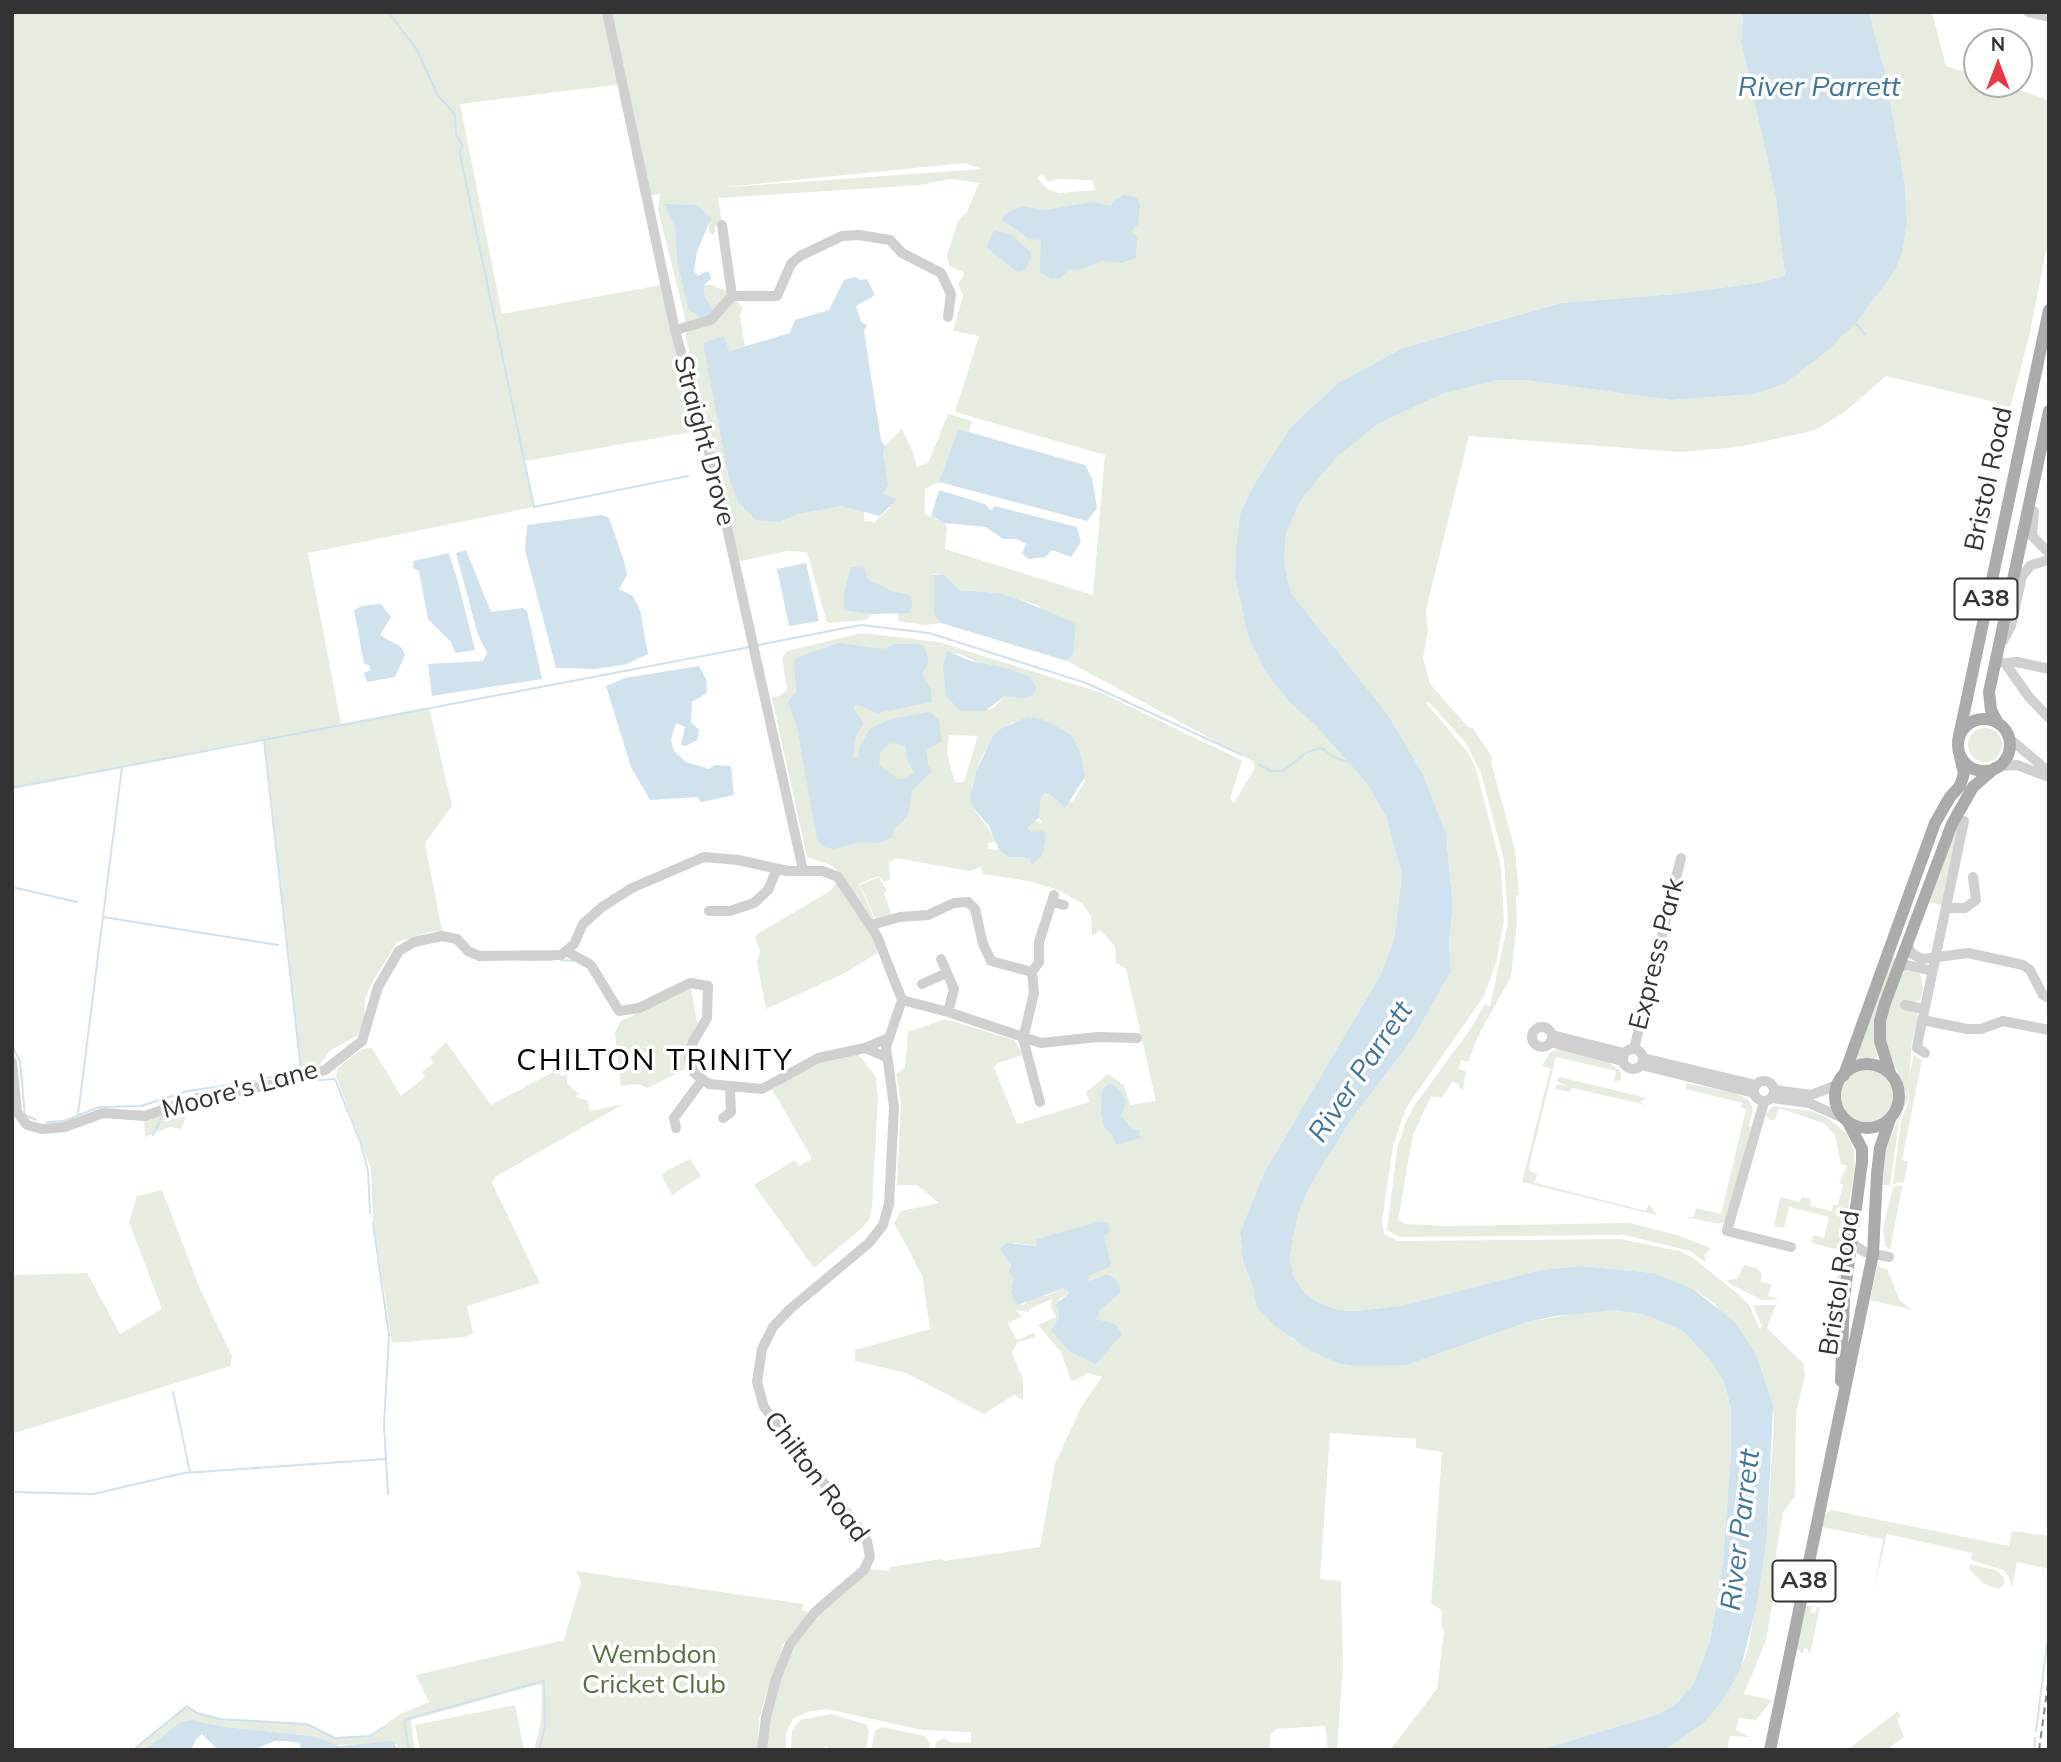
<!DOCTYPE html>
<html>
<head>
<meta charset="utf-8">
<style>
  body { margin:0 }
  #map { position:relative; width:2061px; height:1762px; overflow:hidden; background:#fff; font-family:Mulish,sans-serif }
  canvas { display:block }
  .frame { position:absolute; inset:0; border:14px solid #333; pointer-events:none }
  .north { position:absolute; left:1963px; top:28px; width:70px; height:70px; box-sizing:border-box; background:#fff; border:2px solid #adadad; border-radius:50%; rotate:0deg; font-size:19px; font-weight:700; line-height:28px; text-align:center; color:#333 }
  .north::after { content:''; display:block; margin:auto; width:24px; height:32px; background:#e63946; clip-path:polygon(50% 0,100% 100%,50% 72%,0 100%) }
</style>
</head>
<body>
<div id="map">
<canvas width="2061" height="1762"></canvas>
<div class="frame"></div>
<div class="north">N</div>
</div>
<script>
const c = document.querySelector('canvas').getContext('2d');
c.lineJoin = 'round';
function fill(path, color) { c.fillStyle = color; c.fill(path, 'evenodd'); }
const poly = rows => new Path2D(rows.map(r => 'M' + r).join(''));
function stroke(path, color, width, dash) { c.strokeStyle = color; c.lineWidth = width; c.lineCap = dash ? 'butt' : 'round'; c.setLineDash(dash || []); c.stroke(path); }
function label(font, color, halo, rows, align = 'center') {
  c.font = font + ' Mulish,sans-serif'; c.lineWidth = 7; c.setLineDash([]); c.textBaseline = 'middle'; c.strokeStyle = halo; c.fillStyle = color; for (const [text, x, y, turn = 0] of rows) {
    c.save(); c.translate(x, y); c.rotate((+turn || 0) * Math.PI / 180); c.textAlign = isNaN(turn) ? turn : align; if (halo) c.strokeText(text, 0, 0); c.fillText(text, 0, 0); c.restore();
  }
}
const green = poly([
  [12,12,1743,12,1741,42,1776,198,1785,276,1757,283,1675,294,1560,303,1403,348,1338,383,1290,428,1252,488,1240,514,1236,547,1235,577,1248,636,1265,671,1288,701,1315,725,1366,782,1386,816,1402,875,1394,940,1381,974,1264,1173,1240,1232,1243,1261,1253,1286,1256,1306,1293,1339,1338,1363,1407,1365,1527,1322,1586,1312,1614,1310,1645,1315,1683,1331,1710,1360,1724,1382,1731,1410,1731,1454,1722,1571,1710,1641,1694,1683,1678,1702,1659,1714,1540,1750,1390,1750,1437,1689,1444,1630,1441,1626,1442,1610,1431,1604,1442,1452,1416,1448,1416,1439,1330,1433,1320,1579,1341,1581,1343,1667,1337,1750,1328,1750,1325,1726,1276,1729,1270,1735,1270,1750,934,1750,937,1741,944,1738,950,1742,971,1743,971,1732,922,1730,827,1709,806,1712,793,1719,786,1734,786,1750,765,1750,769,1722,783,1666,807,1624,869,1569,890,1571,890,1567,941,1559,944,1561,1040,1547,1055,1464,1081,1407,1102,1377,1088,1373,1074,1381,1071,1380,1061,1352,1038,1325,1056,1317,1051,1308,1052,1299,1029,1309,1029,1312,1016,1310,1022,1317,1008,1323,1017,1340,1034,1333,1036,1337,1018,1342,1012,1353,1023,1379,1023,1400,1014,1395,984,1414,906,1373,855,1361,855,1350,930,1329,922,1275,894,1223,901,1211,939,1203,917,1185,897,1185,901,1104,896,1074,905,1067,908,1032,945,1019,1014,1040,1023,1055,998,1063,994,1068,1017,1124,1089,1102,1086,1092,1108,1074,1124,1085,1130,1105,1156,1101,1126,969,1116,963,1115,946,1100,930,1092,936,1091,916,1082,903,1058,890,1029,881,983,874,981,867,969,871,896,858,889,863,890,879,884,882,879,876,859,884,875,921,883,950,841,975,766,1009,757,962,760,951,755,938,757,934,830,891,842,876,833,866,807,857,772,698,782,695,787,689,782,658,787,651,861,633,939,642,1102,693,1237,758,1242,761,1230,798,1234,803,1254,770,1254,762,1067,661,1073,655,1038,605,998,593,959,590,943,574,934,574,934,614,941,623,924,625,898,621,898,613,909,612,911,595,892,591,868,579,865,568,844,609,871,614,867,620,827,623,807,552,787,551,741,561,733,551,716,478,686,336,684,314,658,210,660,194,645,196,622,84,460,104,502,314,661,285,697,431,525,461,534,507,308,553,341,724,429,707,452,806,425,843,442,931,429,932,397,942,370,986,365,1000,364,1023,357,1036,331,1050,320,1064,301,1071,263,739,12,788],
  [964,163,982,169,715,188,716,188],
  [1043,175,1048,182,1057,179,1092,180,1095,190,1059,193,1047,189,1037,177],
  [951,179,979,183,967,212,958,221,947,256,949,266,963,272,964,276,958,283,963,296,953,331,979,336,955,412,1105,455,1093,595,945,549,947,528,944,523,925,514,925,489,939,482,958,429,969,432,972,421,948,414,928,463,917,467,912,450,902,429,885,446,883,453,887,485,883,494,890,508,875,522,864,521,864,510,842,506,798,514,780,522,728,351,745,346,740,317,743,308,729,292,712,285,704,285,705,297,677,262,675,227,665,204,709,224,709,233,714,235,715,226,722,225,718,198,920,185],
  [957,653,982,664,1005,696,992,709,966,711,946,696],
  [1012,722,1058,728,1071,734,1081,754,1085,781,1072,802,1045,793,1040,796,1039,818,1042,823,1035,821,1028,827,1031,832,1046,834,1045,842,1031,864,1030,858,1009,857,999,850,988,849,988,843,997,841,972,806,972,787,979,763,992,737],
  [949,735,978,736,964,782,955,783,947,753],
  [1070,1231,1089,1281,1108,1274,1115,1277,1120,1294,1099,1311,1096,1319,1107,1324,1092,1361,1051,1330,1059,1317,1059,1299,1069,1293,1065,1288,1046,1296,1034,1296,1023,1305,1006,1253,1014,1243,1037,1246,1037,1239],
  [1869,12,1932,12,1946,66,1977,76,1977,84,2001,84,2049,100,2049,236,2029,337,2009,412,1994,402,1886,376,1846,411,1816,430,1739,447,1680,452,1469,436,1426,610,1428,631,1423,658,1430,684,1468,727,1473,728,1492,757,1491,762,1515,850,1519,894,1516,897,1517,923,1511,977,1478,1036,1468,1062,1461,1060,1459,1069,1466,1071,1463,1090,1459,1088,1459,1084,1452,1082,1442,1098,1431,1096,1413,1135,1398,1220,1405,1224,1447,1226,1629,1223,1677,1235,1711,1248,1705,1255,1705,1262,1690,1251,1624,1235,1400,1237,1387,1230,1397,1149,1405,1124,1414,1106,1469,1031,1485,1004,1490,1007,1508,921,1504,860,1481,773,1466,743,1428,701,1426,703,1467,751,1476,769,1501,867,1504,920,1497,960,1484,996,1408,1105,1402,1119,1393,1146,1382,1221,1384,1234,1398,1241,1620,1239,1679,1251,1692,1257,1738,1294,1749,1305,1760,1329,1762,1327,1753,1305,1776,1305,1767,1328,1804,1364,1805,1376,1796,1414,1795,1496,1783,1512,1776,1554,1779,1584,1776,1584,1766,1640,1744,1694,1772,1700,1756,1720,1739,1718,1736,1730,1750,1737,1730,1736,1727,1750,1666,1750,1705,1722,1740,1671,1749,1645,1767,1535,1774,1423,1773,1405,1757,1356,1714,1303,1693,1289,1654,1273,1581,1266,1541,1270,1400,1306,1356,1311,1337,1310,1318,1302,1304,1292,1293,1276,1290,1257,1293,1237,1299,1212,1310,1186,1350,1121,1412,1040,1451,971,1449,941,1453,907,1446,834,1424,776,1388,715,1291,593,1284,563,1286,533,1301,500,1336,458,1378,424,1442,394,1498,380,1525,380,1671,400,1755,394,1784,384,1842,337,1868,305,1907,220,1905,185,1885,73],
  '1968 745a17 17 0 1 1 34 0a17 17 0 1 1-34 0Z',
  [1964,809,1943,905,1928,902],
  [879,877,887,891,884,893,892,916,876,920,860,885],
  [1891,956,1897,959,1875,1022,1877,1058,1853,1059],
  [1913,970,1920,974,1923,988,1920,1000,1913,1002,1918,1017,1912,1041,1908,1099,1899,1121,1890,1185,1882,1185,1883,1154,1903,1109,1906,1093,1885,1043,1884,1024,1900,977,1905,971],
  [691,988,697,1023,702,1024,691,1066,648,1088,638,1084,621,1086,615,1033,621,1021],
  [446,1042,491,1105,557,1070,561,1076,567,1074,567,1084,578,1093,576,1097,587,1100,590,1111,624,1104,495,1177,492,1183,540,1283,467,1306,473,1333,466,1337,392,1343,373,1218,371,1169,336,1076,338,1068,362,1049,372,1048,401,1096,425,1077,422,1072,433,1063,430,1058],
  [1559,1049,1607,1061,1621,1072,1621,1080,1614,1081,1616,1071,1556,1057,1529,1167,1530,1171,1537,1174,1535,1182,1532,1182,1646,1211,1649,1204,1657,1215,1522,1182,1550,1069,1542,1066,1550,1052],
  [854,1054,859,1055,876,1077,878,1100,872,1207,869,1220,860,1230,814,1268,754,1185,795,1160,799,1166,812,1159,772,1089,820,1061],
  [1914,1055,1922,1060,1902,1160,1908,1162,1904,1182,1893,1184,1901,1121,1909,1101,1909,1077],
  '1841 1096a26 26 0 1 1 52 0a26 26 0 1 1-52 0Z',
  [1560,1077,1647,1098,1640,1102,1646,1105,1572,1088,1569,1092,1555,1089,1557,1084,1567,1086,1556,1081],
  [1686,1083,1736,1093,1748,1100,1753,1108,1749,1126,1751,1127,1731,1208,1728,1219,1720,1224,1686,1217,1694,1217,1696,1208,1721,1214,1746,1109,1741,1108,1742,1103,1685,1089],
  [195,1103,188,1111,181,1129,170,1127,145,1137,144,1120],
  [1773,1106,1811,1111,1828,1118,1847,1134,1854,1151,1855,1169,1842,1241,1839,1308,1836,1308,1839,1250,1812,1243,1813,1235,1824,1238,1829,1217,1789,1207,1784,1228,1774,1226,1780,1197,1800,1202,1802,1197,1811,1199,1810,1206,1832,1211,1833,1205,1838,1205,1843,1184,1839,1183,1847,1166,1841,1164,1835,1135,1823,1123,1779,1108,1775,1120,1769,1120,1766,1114],
  [690,1159,701,1176,672,1195,662,1176,666,1171],
  [1903,1185,1900,1199,1890,1250,1885,1245,1883,1228,1893,1187],
  [162,1190,201,1291,232,1356,230,1366,12,1434,12,1275,87,1273,120,1334,162,1309,129,1222,137,1196],
  [1744,1265,1757,1268,1762,1274,1761,1282,1772,1284,1768,1296,1780,1299,1762,1300,1730,1284,1727,1280,1737,1279],
  [1877,1267,1887,1269,1900,1301,1913,1310,1870,1300],
  [1831,1510,2009,1546,2012,1531,2049,1536,2049,1569,2017,1562,2012,1589,2009,1577,2003,1570,1971,1560,1972,1553,1887,1534,1873,1594,1883,1539,1822,1527,1825,1515],
  [1970,1564,1996,1570,2004,1578,2004,1585,1998,1589,1984,1584,1969,1569],
  [576,1571,804,1604,802,1610,809,1612,784,1643,766,1695,759,1719,758,1750,534,1750,541,1722,542,1687,539,1684,411,1720,415,1750,398,1750,397,1744,330,1745,312,1736,226,1727,198,1721,179,1723,145,1750,133,1750,187,1706,197,1713,220,1719,307,1724,335,1738,370,1736,400,1714,429,1702,416,1675,564,1640,581,1582],
  [1808,1606,1812,1606,1811,1612,1815,1613,1817,1607,1820,1607,1810,1655,1808,1649,1804,1648,1803,1654,1797,1649,1805,1608],
  [515,1705,524,1750,420,1750,415,1725],
  [1898,1711,1901,1717,1897,1719,1904,1737,1886,1750,1847,1750],
  [832,1714,867,1725,869,1732,866,1750,829,1750,826,1746,822,1750,791,1750,792,1730,800,1720],
  [882,1727,925,1736,930,1743,929,1750,871,1750,875,1731]
]);
const water = poly([
  [1743,12,1869,12,1885,73,1905,185,1907,220,1902,252,1895,270,1856,323,1827,351,1784,384,1755,394,1671,400,1525,380,1498,380,1442,394,1378,424,1336,458,1301,500,1286,533,1284,563,1291,593,1388,715,1424,776,1446,834,1453,907,1449,941,1451,971,1412,1040,1350,1121,1310,1186,1299,1212,1293,1237,1290,1257,1293,1276,1304,1292,1318,1302,1337,1310,1356,1311,1400,1306,1541,1270,1581,1266,1654,1273,1693,1289,1735,1322,1757,1356,1773,1405,1767,1535,1757,1604,1740,1671,1724,1697,1705,1722,1666,1750,1540,1750,1659,1714,1678,1702,1694,1683,1710,1641,1722,1571,1731,1454,1731,1409,1724,1382,1710,1360,1683,1331,1645,1315,1614,1310,1556,1316,1527,1322,1407,1365,1354,1366,1338,1363,1313,1352,1275,1326,1256,1306,1253,1286,1243,1261,1240,1232,1264,1173,1381,974,1394,940,1402,875,1386,816,1366,782,1315,725,1288,701,1265,671,1248,636,1235,577,1236,547,1240,514,1252,488,1290,428,1338,383,1403,348,1561,303,1675,294,1757,283,1785,276,1776,198,1741,42],
  [1124,195,1136,197,1140,204,1138,224,1131,231,1137,238,1136,258,1121,263,1101,261,1078,270,1069,269,1060,278,1051,279,1040,272,1041,240,1029,239,1002,220,1005,214,1022,206,1045,210,1094,202,1111,206,1114,200],
  [664,204,697,205,711,218,697,252,694,271,698,276,707,271,710,273,711,279,704,285,705,297,713,310,709,317,699,317,689,310,677,262,675,227],
  [994,230,1012,235,1030,252,1031,258,1025,270,1018,272,987,248],
  [855,277,860,280,867,279,875,295,856,306,861,322,867,325,864,331,881,440,885,446,883,453,888,485,883,494,897,499,880,516,842,506,798,514,780,522,756,520,738,502,729,478,703,343,724,336,729,351,790,333,795,320,829,310,844,280],
  [958,429,1085,465,1092,478,1097,508,1087,521,939,482],
  [939,490,985,504,991,511,995,506,1077,527,1081,542,1071,557,1052,550,1045,557,1028,559,1022,553,1026,544,1017,539,1003,539,986,527,944,523,931,516],
  [602,515,609,518,624,561,627,575,619,589,633,596,640,610,648,654,627,664,596,669,556,668,525,550,527,525],
  [466,550,491,612,523,608,527,611,542,679,432,696,428,664,483,661,487,653,478,635,456,553],
  [449,553,458,582,475,650,455,653,451,642,428,619,419,571,413,568,414,561],
  [806,563,819,621,789,626,777,569],
  [851,567,865,568,868,579,892,591,911,595,912,607,909,613,871,614,844,610,844,594],
  [943,574,959,590,998,593,1018,599,1076,623,1073,655,1067,661,941,623,934,614,934,575],
  [381,604,391,617,380,635,401,647,405,655,395,677,367,682,364,673,371,670,369,665,364,664,354,610,362,606],
  [839,643,884,649,895,644,918,644,924,646,929,662,922,674,931,689,932,702,877,713,857,704,853,708,863,723,855,738,853,758,858,757,859,748,870,729,890,719,930,712,939,720,942,742,926,749,928,765,932,771,912,791,908,816,893,830,893,837,879,843,860,842,834,849,824,847,817,840,797,727,788,702,796,692,794,662,798,657],
  [890,743,905,745,908,762,914,772,905,779,898,779,879,765,880,752],
  [947,651,971,661,1002,667,1030,677,1036,687,1033,695,1025,698,1005,696,985,711,961,711,946,696,943,667],
  [699,666,706,679,707,693,692,702,691,722,699,730,697,740,686,746,681,745,685,727,676,723,671,740,674,751,686,762,709,769,715,765,731,766,734,795,701,802,697,797,650,800,631,767,606,686,625,678],
  [1028,717,1041,719,1071,734,1081,754,1085,777,1065,808,1051,795,1045,793,1041,796,1039,818,1028,827,1031,832,1042,831,1046,834,1045,842,1042,856,1031,865,1030,858,1009,857,999,850,989,826,972,806,970,798,976,772,992,737,1002,728],
  [1109,1083,1121,1091,1126,1102,1121,1116,1131,1128,1139,1130,1141,1138,1116,1145,1112,1134,1104,1127,1101,1113,1102,1090],
  [1099,1222,1108,1223,1110,1231,1104,1236,1111,1266,1088,1276,1089,1281,1107,1274,1115,1277,1120,1288,1120,1294,1100,1310,1096,1319,1115,1324,1122,1334,1096,1364,1069,1351,1051,1330,1059,1317,1059,1310,1055,1305,1069,1293,1065,1288,1017,1305,1011,1293,1014,1278,1009,1273,1011,1266,1000,1249,1007,1243,1036,1246,1037,1239],
  [192,1720,226,1727,312,1736,339,1746,393,1741,398,1750,302,1750,299,1743,287,1741,275,1741,253,1750,218,1750,202,1734,196,1739,191,1750,145,1750,179,1723]
]);
const stream = poly([
  [388,12,417,50,438,96,455,114,456,134,462,145,460,154,534,507,688,476],
  [1854,322,1865,334],
  [758,645,861,625,929,633,1086,683,1242,755],
  [264,740,301,1071,267,1078],
  [1260,765,1271,771,1283,771,1307,752,1322,748,1333,757,1348,762],
  [12,788,750,647],
  [12,887,77,902],
  [103,917,278,945],
  [523,960,552,960],
  [561,960,576,961],
  [12,1046,20,1061,25,1115,36,1120],
  [305,1081,335,1079,361,1144,368,1171,370,1213],
  [78,1114,122,767],
  [47,1122,64,1121,99,1107,141,1106,188,1091,255,1081],
  [153,1135,163,1115],
  [373,1223,389,1335,384,1425,388,1494],
  [173,1392,190,1472],
  [12,1492,93,1494,184,1473,385,1459],
  [2036,1731,2047,1644],
  [133,1750,187,1706,197,1713,220,1719,307,1724,335,1738,370,1736,382,1728],
  [409,1750,404,1723,407,1719,544,1681,545,1726,539,1750],
  [2034,1750,2035,1738]
]);
const minor = poly([
  [607,12,675,330,716,478,803,870],
  [2028,12,2049,17],
  [722,225,732,296],
  [675,330,711,320,732,296,777,296,791,264,800,256,842,236,859,235,890,240,902,253,941,273,951,294,948,317],
  [2034,511,2032,536,2049,553],
  [2003,641,2011,626,2022,576,2031,565,2049,560],
  [1997,661,2005,663,2029,697,2049,718],
  [2005,663,2017,662,2049,669],
  [2009,738,2049,772],
  [1999,766,2017,765,2049,777],
  [1052,902,1064,905],
  [1946,908,1965,908,1976,900,1973,877],
  [709,911,730,911,754,903,768,890,777,869],
  [871,925,900,917,928,915,954,903,968,902,975,909,983,944,991,961,1032,972],
  [1907,944,1912,954,1922,959,1968,953,2023,965,2030,970,2043,995,2049,998],
  [568,952,591,965,619,1011,639,1008,690,983,708,986,707,1018,693,1042,689,1058,694,1073,709,1084,762,1089,818,1058,865,1048],
  [941,959,954,989,948,1012],
  [1898,968,1907,965,1932,971],
  [1032,972,1034,993,1023,1039,1040,1102],
  [1032,972,1039,962,1039,942,1054,895],
  [922,984,947,973],
  [902,1000,948,1012,1041,1043,1098,1037,1137,1038],
  [1905,1005,1924,1009],
  [1922,1020,1967,1029,1981,1029,2003,1021,2049,1030],
  '1532 1037a10 10 0 1 1 20 0a10 10 0 1 1-20 0Z',
  [1552,1035,1624,1053],
  [1550,1042,1622,1061],
  '1623 1059a10 10 0 1 1 20 0a10 10 0 1 1-20 0Z',
  [1634,1049,1681,858],
  [1925,1053,1917,1048,1918,1041,1964,821],
  [886,1057,865,1048,888,1038],
  [1643,1058,1756,1085],
  [12,1062,17,1112,27,1125,42,1129,65,1127,103,1113,145,1116,193,1099,281,1083,325,1070,362,1041,378,987,399,951,414,942,442,936,457,939,468,951,479,956,561,955,574,944,583,924,602,907,632,888,704,857,738,860,788,871,823,871,838,877,877,936,902,1000,886,1047,894,1107,889,1204,883,1225,869,1243,790,1309,773,1327,762,1349,757,1382,764,1407,859,1528,867,1541,870,1557,864,1570,815,1612,790,1644,776,1679,766,1717,762,1750],
  [1641,1065,1754,1093],
  '1754 1091a10 10 0 1 1 20 0a10 10 0 1 1-20 0Z',
  [1775,1090,1811,1095,1837,1085],
  [1772,1098,1809,1103,1843,1118],
  [1764,1102,1727,1231,1791,1247],
  [723,1118,731,1112,730,1088],
  [676,1128,674,1118,702,1080],
  [1851,1243,1865,1252,1889,1257]
]);
const major = poly([
  '1958 745a26 26 0 1 1 52 0a26 26 0 1 1-52 0Z',
  [1998,723,1991,710,1989,692,2049,411],
  [1958,741,2049,310],
  '1835 1096a32 32 0 1 1 64 0a32 32 0 1 1-64 0Z',
  [1890,1073,1880,1041,1880,1021,1885,1003,1952,824,1973,787,1995,768],
  [1844,1075,1935,823,1950,797,1960,786,1964,773,1960,757],
  [1841,1381,1844,1298,1862,1162,1862,1149,1848,1122],
  [1770,1750,1873,1254,1877,1174,1880,1148,1890,1119]
]);
const rail = poly([
  [2039,1750,2049,1676]
]);
const shields = [
  [1986,599,63],
  [1804,1581,63]
];
const shieldNames = [
  ["A38",1986,599],
  ["A38",1804,1581]
];
const streetNames = [
  ["Straight Drove",704,441,75],
  ["Bristol Road",1989,479,-78],
  ["Express Park",1657,954,-76],
  ["Moore's Lane",240,1090,-15],
  ["Bristol Road",1840,1283,-81],
  ["Chilton Road",816,1477,53]
];
const parkNames = [
  ["Wembdon",654,1655],
  ["Cricket Club",654,1685]
];
const waterNames = [
  ["River Parrett",1819,88],
  ["River Parrett",1361,1072,-56],
  ["River Parrett",1741,1530,-83]
];
const quarterNames = [
  ["CHILTON TRINITY",655,1061]
];
fill(green, '#e6ecdf');
fill(water, '#cfe2ee');
stroke(stream, '#cfe2ee', 2);
stroke(minor, '#d0d0d0', 10);
stroke(major, '#ababab', 12);
stroke(rail, '#888', 2, [7, 5]);
for (const [x, y, w] of shields) { const box = new Path2D(); box.roundRect(x - w / 2, y - 20.5, w, 41, 5); c.fillStyle = '#fff'; c.fill(box); stroke(box, '#333', 2); }
label('bold 24px', '#333', null, shieldNames);
label('26px', '#333', '#fff', streetNames);
label('26px', '#56703f', '#fff', parkNames);
label('italic 28px', '#3f7597', '#fff', waterNames);
c.letterSpacing = '2px';
label('30px', '#000', '#fff', quarterNames);
c.letterSpacing = '0px';
</script>
</body>
</html>
